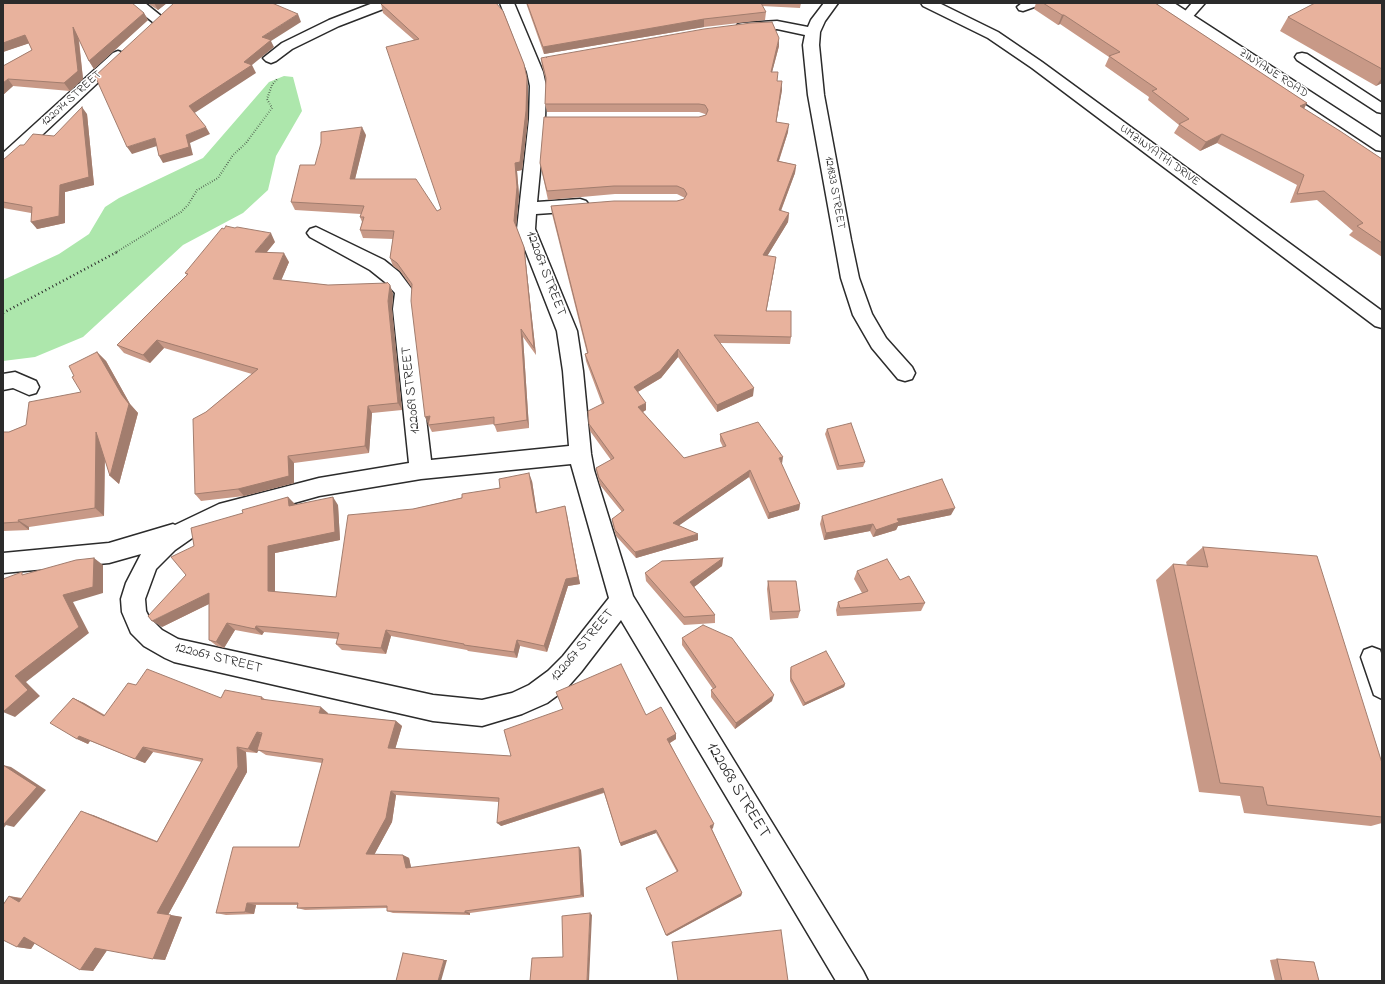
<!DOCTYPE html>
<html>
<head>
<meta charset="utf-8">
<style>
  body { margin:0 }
  #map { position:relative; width:1385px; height:984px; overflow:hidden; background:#fff; font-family:"Indie Flower",sans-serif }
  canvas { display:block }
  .frame { position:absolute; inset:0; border:4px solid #2b2b2b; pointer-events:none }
</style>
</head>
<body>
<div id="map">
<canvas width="1385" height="984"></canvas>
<div class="frame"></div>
</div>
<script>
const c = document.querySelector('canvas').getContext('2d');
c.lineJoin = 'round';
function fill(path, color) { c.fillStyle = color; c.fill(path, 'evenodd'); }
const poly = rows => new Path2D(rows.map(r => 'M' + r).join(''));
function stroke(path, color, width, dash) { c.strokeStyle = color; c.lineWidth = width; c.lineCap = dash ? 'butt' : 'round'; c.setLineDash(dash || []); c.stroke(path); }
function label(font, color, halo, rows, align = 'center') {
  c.font = font + ' "Indie Flower",sans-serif'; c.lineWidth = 3; c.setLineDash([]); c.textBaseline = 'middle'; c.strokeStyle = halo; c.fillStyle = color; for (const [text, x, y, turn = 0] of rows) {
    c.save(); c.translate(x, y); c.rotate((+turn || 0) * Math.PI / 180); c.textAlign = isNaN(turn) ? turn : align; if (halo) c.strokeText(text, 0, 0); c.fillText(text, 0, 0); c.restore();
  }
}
const green = poly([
  [284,76,293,77,302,111,276,156,268,190,243,213,183,245,83,337,35,357,3,361,3,280,59,254,89,234,105,207,119,198,203,158,269,82]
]);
const pathFar1 = poly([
  [115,253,181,212,188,205,197,190,218,178,233,155,246,143,272,108,267,99,272,85,277,79]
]);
const path = poly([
  [3,313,117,252]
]);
const lane = poly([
  [1022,3,1039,3,1037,6,1023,11,1019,10,1017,7,1022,3],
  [1192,3,1205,3,1190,20,1182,20,1180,17,1192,3],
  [1302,53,1307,54,1382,103,1382,113,1377,112,1297,60,1295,57,1297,54,1302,53],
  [1372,647,1380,650,1382,656,1382,699,1374,695,1361,657,1364,650,1372,647]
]);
const street = poly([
  [129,3,145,3,166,20,164,23,159,24,154,23,129,3],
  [373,3,393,3,391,6,339,26,292,49,276,61,271,63,266,61,263,58,282,43,329,20,373,3],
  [500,3,514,3,543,72,546,86,545,119,537,202,580,199,586,201,589,205,586,209,580,211,536,214,535,229,577,331,583,371,591,454,594,470,633,596,863,971,868,981,836,981,621,620,581,672,566,689,547,703,522,714,482,726,433,721,174,662,165,658,144,646,131,633,122,612,121,599,126,583,141,554,109,563,3,573,3,553,109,543,173,524,175,525,219,504,319,478,409,463,393,309,395,293,385,282,370,270,310,237,307,233,310,229,316,227,384,260,399,272,414,292,413,309,431,460,569,446,563,371,557,331,517,229,529,119,530,86,527,72,500,3],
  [571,464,609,598,563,656,548,671,529,685,512,693,482,700,433,695,178,639,162,630,149,617,146,611,145,599,156,569,175,550,195,536,223,523,319,496,421,479,571,464],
  [824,3,838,3,825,21,820,32,819,45,824,95,851,240,859,278,872,314,886,338,912,367,915,373,912,379,905,381,898,379,872,348,853,315,841,278,808,95,803,45,805,35,777,29,743,31,738,30,736,27,738,24,743,23,777,21,808,27,811,20,824,3],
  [1157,3,1174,3,1382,138,1382,151,1376,150,1159,6,1157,3],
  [118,51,123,53,126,56,123,59,9,166,3,168,3,153,113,53,118,51],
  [15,372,36,381,39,387,36,393,29,395,13,388,3,390,3,374,15,372]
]);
const secondary = poly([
  [921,3,939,3,998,32,1042,62,1382,311,1382,328,1375,326,1032,68,988,38,923,6,921,3]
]);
const wall = poly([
  [3,3,144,13,148,20,94,69,89,61,79,39,83,79,70,91,13,86,3,95,3,66,32,50,29,43,3,52],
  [147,3,167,3,158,10],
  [526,3,801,3,800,8,762,6,766,12,765,20,704,27,544,54],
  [1036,3,1155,3,1307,103,1304,109,1382,159,1382,257,1349,235,1353,231,1317,200,1290,203,1297,185,1217,143,1200,151,1174,133,1179,125,1148,100,1149,97,1105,66,1109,57,1060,24,1058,25,1034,9],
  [1382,3,1382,83,1376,86,1280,31,1288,17],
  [381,4,528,86,528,119,522,170,517,171,519,195,516,226,525,255,536,355,523,337,529,428,497,432,494,424,432,432,428,424,412,288,400,271,393,266,390,258,393,239,363,238,360,230,362,222,360,217,361,214,295,210,291,202,315,165,366,135,355,179,437,211,441,209,414,40,383,13],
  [779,46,772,72,782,90,776,122,788,132,779,161,796,165,795,173,781,211,789,213,788,222,767,256,775,265,766,311,791,337,790,344,720,343,753,396,717,412,678,357,661,378,638,392,646,410,643,412,684,458,723,447,720,441,720,434,781,464,800,504,799,510,768,519,749,477,679,525,698,540,636,558,616,536,613,526,612,519,622,512,600,485,597,475,596,468,611,460,590,431,589,424,602,404,586,361,585,354,587,353,552,214,551,206,677,201,684,199,685,198,677,194,615,194,548,200,540,163,706,115,705,114,699,112,547,112,545,104,546,81,542,66,541,58],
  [87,114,94,185,65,192,65,223,37,229,31,213,3,208,3,160,24,145,54,136],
  [275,242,267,252,289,262,281,280,328,285,390,285,393,294,392,309,402,410,372,413,369,453,294,463,294,483,244,496,201,501,195,494,206,412,252,374,164,348,150,363,124,353,117,345,187,275,185,273],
  [97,352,106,361,130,404,138,413,119,484,110,476,105,459,104,516,29,527,29,530,3,531,3,432,9,432,26,425,81,392,74,376],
  [827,429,865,462,863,467,837,470,825,434],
  [532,481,537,513,567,514,580,584,568,586,547,652,520,646,517,658,468,651,467,650,391,636,386,654,342,650,336,644,338,639,264,632,262,635,235,630,224,648,217,646,209,640,209,604,162,627,186,575,194,546,243,513,288,497,295,505,338,505,340,540,275,553,275,592,336,597,413,509],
  [951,515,898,526,896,530,873,537,870,531,824,540,820,524,822,516],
  [1203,547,1382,763,1382,823,1371,826,1244,813,1240,796,1199,792,1156,580,1173,564,1187,566,1186,562],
  [723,558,722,566,694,587,715,615,715,623,684,625,646,581,645,573],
  [857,571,900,580,925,603,921,611,837,616,836,610,838,602,862,593,854,579],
  [768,581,800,611,798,618,770,620,767,589],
  [682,638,772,701,735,729,711,697,711,690,713,689,682,645],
  [791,667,845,684,844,687,803,706,790,681,790,671],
  [136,685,221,698,262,697,266,700,328,713,328,714,396,721,402,726,395,749,511,756,646,715,676,734,676,739,670,743,713,828,712,829,742,893,741,896,667,936,646,888,677,872,656,833,621,846,604,793,501,826,499,802,396,795,392,822,374,855,403,855,409,858,411,868,581,850,584,897,470,913,470,915,393,913,387,911,387,908,305,910,297,908,297,905,256,905,254,914,226,915,216,913,299,847,322,763,266,755,258,750,257,753,246,752,247,772,168,915,182,917,165,960,107,950,93,971,35,943,31,949,17,947,9,896,22,898,93,815,157,841,202,762,153,752,145,763,90,741,88,744,77,739,73,698,84,703,105,715],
  [1277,959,1319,981,1275,981,1270,960]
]);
const shadedWall = poly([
  [154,3,167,3,158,10],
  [144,13,148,20,94,69,89,61],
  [298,14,301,22,271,41,274,47,252,65,256,73,193,114,189,106,244,62,262,37],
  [1062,15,1064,15,1060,24,1058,25],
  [704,19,704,27,544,54,543,47],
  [73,27,78,35,83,79,70,91,64,83],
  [25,35,30,43,3,52,3,43],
  [779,38,779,46,770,80,771,72],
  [527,78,528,86,528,119,522,170,517,171,519,195,516,229,514,221,515,163],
  [1382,78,1382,83,1376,86],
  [8,79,13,86,3,95,3,83],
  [782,81,782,90,775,130,776,122],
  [1307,103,1301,113,1300,106],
  [82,107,87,114,94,185,65,192,65,223,37,229,31,222,60,185],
  [789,124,788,132,776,169,777,161],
  [206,127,210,134,190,143,193,155,163,163,159,156,186,135],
  [362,127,366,135,353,187,350,179],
  [1222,134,1217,143,1200,151,1206,142],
  [155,138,160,145,132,154,127,147],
  [796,165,795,173,778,218,779,210],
  [789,213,788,222,763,263,763,255],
  [271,233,275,242,260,260,255,252],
  [524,247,525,255,536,355,534,348],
  [284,253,289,262,278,288,273,279],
  [776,257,775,265,765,319,766,311],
  [390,285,393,294,392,309,402,410,398,403,388,301],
  [521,329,523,337,529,428,527,420],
  [157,340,164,348,150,363,143,355],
  [678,349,678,357,661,378,634,394,634,387],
  [97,352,106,361,130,404,138,413,119,484,110,476,122,395],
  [754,388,753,396,717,412,717,405],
  [646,403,646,410,639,414,638,407],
  [368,406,372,413,369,453,365,446],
  [430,416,433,423,428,424,425,417],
  [96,432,105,441,104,516,95,508],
  [288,456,294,463,294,483,244,496,238,489],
  [783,457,782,464,779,458],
  [750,470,749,477,674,529,673,523],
  [529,473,532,481,538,521,536,513],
  [288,497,295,504,295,514,289,506],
  [333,497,338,505,340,540,275,553,275,598,268,591,268,546],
  [800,504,799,510,768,519,769,513],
  [565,506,580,584,568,586,547,652,544,646],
  [955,508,951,515,898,526,896,530,873,537,876,530,897,519],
  [18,520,29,527,29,530,19,522],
  [873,524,870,531,824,540,826,533],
  [698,534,698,540,636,558,635,552],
  [94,558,103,565,103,593,73,602,89,633,26,682,40,696,15,717,3,712,15,676,63,595],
  [723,558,722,566,690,590,690,582],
  [209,593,217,600,162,627,152,621],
  [227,623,235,630,224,648,216,642],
  [256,626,264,632,262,635,255,629],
  [386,630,391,636,386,654,381,648],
  [517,640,520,646,517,658,514,652],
  [845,684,844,687,803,706,805,703],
  [774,695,772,701,735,729,736,723],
  [73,698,84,703,115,722,104,716],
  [321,707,328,713,326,718,319,713],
  [396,721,402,726,394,753,388,748],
  [257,732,266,737,257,753,248,749],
  [676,734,676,739,668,744,667,739],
  [79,736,90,741,88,744,77,739],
  [143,747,153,752,145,763,135,759],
  [237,747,246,752,247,772,168,915,157,913],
  [3,765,11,767,46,790,14,827,6,825,3,829],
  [603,788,605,792,501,826,497,823],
  [391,791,396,795,392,822,373,857,366,854],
  [81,811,93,815,167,846,157,842],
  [714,824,713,828,710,830,710,826],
  [656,830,656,833,621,846,620,843],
  [579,847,581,850,584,897,581,895],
  [403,855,409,858,412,871,406,868],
  [742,893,741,896,667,936,666,935],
  [9,896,23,899,19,902],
  [247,903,256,905,254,914,245,912],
  [465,911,470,913,470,915,465,913],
  [590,913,592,915,589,981,587,981],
  [171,915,182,917,165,960,153,959],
  [24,937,38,938,31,949,17,947],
  [95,948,108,949,93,971,80,970],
  [444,960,447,960,441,981,438,981]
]);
const building = poly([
  [3,3,132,3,144,13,89,61,73,27,78,71,64,83,8,79,3,83,3,66,32,50,25,35,3,43,3,3],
  [174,3,272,3,298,14,262,37,271,40,244,62,252,65,189,106,206,127,186,135,189,147,159,156,155,138,127,147,95,76,174,3],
  [384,3,496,3,503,11,524,64,527,78,526,111,520,162,515,163,517,187,514,221,524,247,534,348,521,329,527,420,494,425,494,417,428,425,430,416,425,417,411,301,412,284,397,263,390,258,394,231,360,230,364,217,360,217,364,206,291,202,300,165,315,165,321,143,321,132,362,127,350,179,416,179,437,211,441,209,386,47,419,39,381,4,384,3],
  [527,3,761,3,766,12,704,19,543,47,527,3],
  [1043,3,1155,3,1307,103,1300,106,1340,131,1382,159,1382,243,1357,226,1363,223,1324,191,1297,194,1304,175,1222,134,1206,142,1179,124,1189,119,1152,91,1157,89,1109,56,1120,52,1064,15,1062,15,1043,3],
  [1315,3,1382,3,1382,69,1288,17,1315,3],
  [772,22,779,38,771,72,778,72,777,81,782,81,776,122,789,124,777,161,796,165,779,210,789,213,763,255,776,257,766,311,791,311,791,337,714,335,754,388,717,405,678,349,660,371,634,387,646,403,638,407,684,458,726,446,720,434,758,422,783,457,779,458,800,504,769,513,750,470,673,523,698,534,635,552,615,530,612,519,624,510,599,478,596,468,614,458,589,424,588,411,604,403,585,354,588,353,551,206,614,201,677,201,684,199,687,194,684,189,677,186,614,186,547,191,540,163,544,117,699,117,706,115,708,110,705,105,699,104,545,104,546,78,541,58,546,57,547,58,546,57,704,29,751,23,772,22],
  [82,107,89,177,60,185,59,216,31,222,32,207,3,202,3,160,20,145,24,145,33,134,54,136,82,107],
  [226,226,235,228,237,227,271,233,255,252,284,253,273,279,328,285,387,283,387,282,390,285,388,301,398,403,368,406,365,446,288,456,289,476,238,489,195,494,193,419,206,412,258,369,157,340,143,355,117,345,188,274,185,273,222,228,224,229,226,226],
  [97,352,122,395,129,404,110,476,96,432,95,508,18,520,19,522,3,523,3,432,9,432,26,425,29,402,81,392,72,377,74,376,69,366,97,352],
  [851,423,865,462,839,466,827,429,851,423],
  [529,473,536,513,565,506,578,577,566,579,544,646,517,640,514,652,464,645,464,644,386,630,381,648,336,644,339,633,256,626,255,629,227,623,216,642,209,640,209,593,152,621,148,616,186,575,171,557,194,546,191,528,243,513,242,510,288,497,289,506,333,497,335,532,268,546,268,591,336,597,348,515,413,509,462,498,462,494,500,488,499,479,529,473],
  [942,479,955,508,897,519,899,522,876,530,873,524,826,533,822,516,942,479],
  [1203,547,1317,556,1382,763,1382,817,1267,805,1263,787,1220,783,1173,564,1208,567,1203,547],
  [94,558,93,587,63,595,79,627,15,676,28,690,3,712,3,579,22,572,22,575,76,560,94,558],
  [723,558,690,582,715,615,684,617,645,573,662,561,723,558],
  [887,559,900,580,909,576,925,603,840,608,838,602,868,591,857,571,887,559],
  [768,581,796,581,800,611,772,612,768,581],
  [703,625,732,638,774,695,736,723,711,690,716,687,682,638,703,625],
  [826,651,845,684,805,703,791,678,791,667,826,651],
  [621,664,646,715,661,707,676,734,667,739,714,824,710,826,742,893,666,935,646,888,678,871,656,830,620,843,603,788,497,823,499,798,391,791,386,818,366,854,403,855,406,868,579,847,581,895,465,911,465,913,387,911,387,906,297,908,298,903,247,903,245,912,216,913,233,847,299,847,323,759,257,750,262,733,257,732,248,749,237,747,238,767,157,913,171,915,153,959,95,948,80,970,24,937,17,947,3,940,3,905,9,896,19,902,81,811,157,842,203,759,143,747,135,759,79,736,77,739,50,723,73,698,104,716,128,683,136,685,147,669,221,698,225,690,262,697,261,699,321,707,319,713,396,721,388,748,511,756,504,730,563,709,556,692,621,664],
  [3,765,37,787,4,824,3,824,3,765],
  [590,913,587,981,530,981,532,958,563,957,562,916,590,913],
  [781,930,788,981,678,981,672,942,781,930],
  [403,953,444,960,438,981,396,981,403,953],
  [1277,959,1314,962,1319,981,1282,981,1277,959]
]);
const farStreetnames = [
  ["ZINYANE ROAD",1273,74,33],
  ["122074 STREET",72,99,-42],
  ["UMZINYATHI DRIVE",1159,156,36],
  ["121833 STREET",834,193,80]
];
const streetNames = [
  ["122067 STREET",545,274,69],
  ["122069 STREET",412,390,-96],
  ["122067 STREET",583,646,-50],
  ["122067 STREET",218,659,14]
];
const nearStreetnames = [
  ["122068 STREET",737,791,59]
];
fill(green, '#ade7ac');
stroke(lane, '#2b2b2b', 3);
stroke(street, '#2b2b2b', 3);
stroke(secondary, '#2b2b2b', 3);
stroke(pathFar1, '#2b2b2b', 2, [0.5, 2]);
stroke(path, '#2b2b2b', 2.5, [1, 3]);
fill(lane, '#fff');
fill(street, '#fff');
fill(secondary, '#fff');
fill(wall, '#c89987');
fill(shadedWall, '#a27d6e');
fill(building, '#e8b29d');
stroke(building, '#a27d6e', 1);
label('12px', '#2b2b2b', '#fff', farStreetnames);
label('14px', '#2b2b2b', '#fff', streetNames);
label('17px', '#2b2b2b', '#fff', nearStreetnames);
</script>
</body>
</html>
